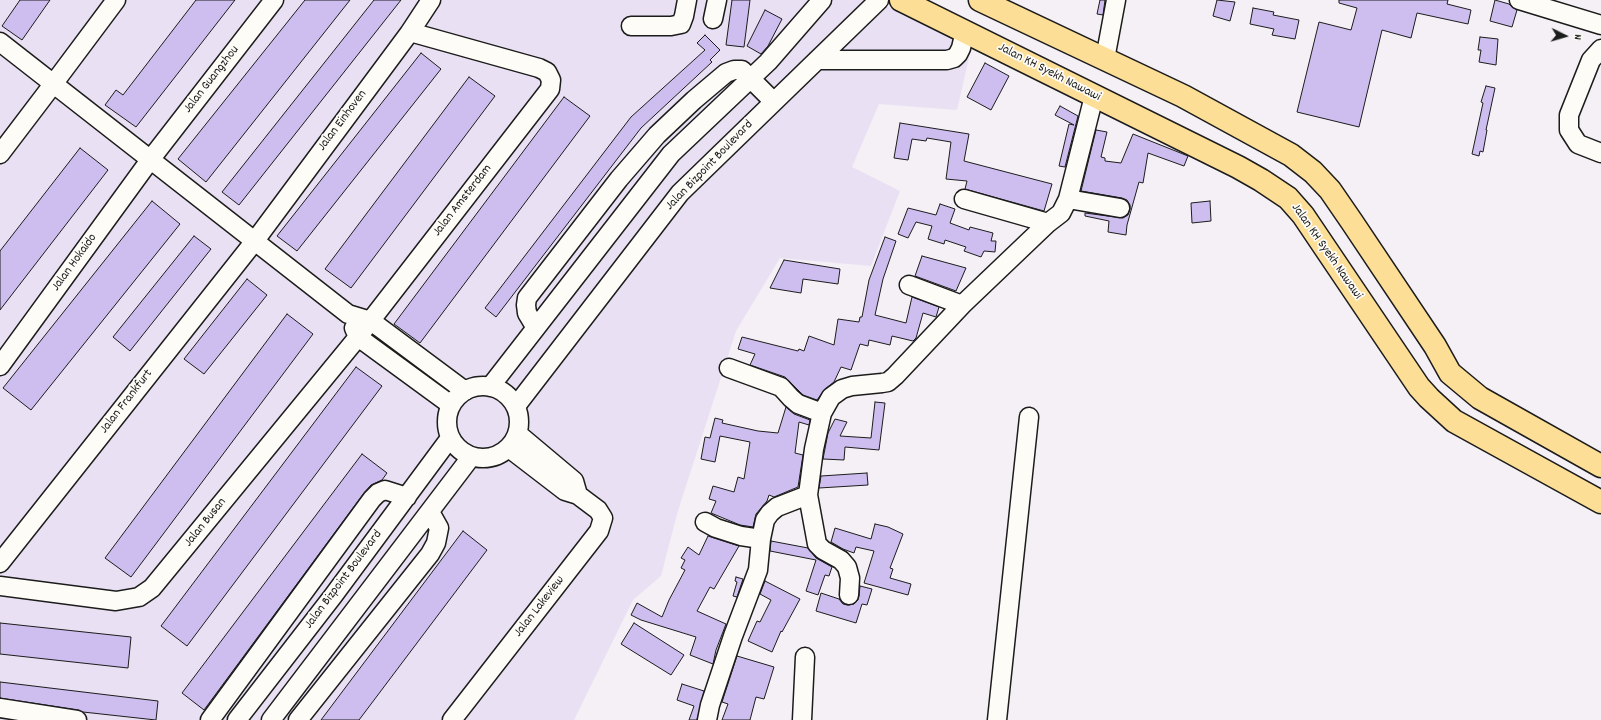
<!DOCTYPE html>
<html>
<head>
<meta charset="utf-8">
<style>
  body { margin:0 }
  #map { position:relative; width:1601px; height:720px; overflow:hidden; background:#f4f0f5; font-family:Dekko,sans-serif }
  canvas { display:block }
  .north { position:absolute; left:1545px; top:16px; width:40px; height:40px; -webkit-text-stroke:3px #fdfcf7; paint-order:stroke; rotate:95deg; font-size:11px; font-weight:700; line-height:16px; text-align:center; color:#1c1c1c }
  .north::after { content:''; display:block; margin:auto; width:14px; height:18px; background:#1c1c1c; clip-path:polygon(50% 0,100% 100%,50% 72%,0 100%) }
</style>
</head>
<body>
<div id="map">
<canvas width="1601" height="720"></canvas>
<div class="north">N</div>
</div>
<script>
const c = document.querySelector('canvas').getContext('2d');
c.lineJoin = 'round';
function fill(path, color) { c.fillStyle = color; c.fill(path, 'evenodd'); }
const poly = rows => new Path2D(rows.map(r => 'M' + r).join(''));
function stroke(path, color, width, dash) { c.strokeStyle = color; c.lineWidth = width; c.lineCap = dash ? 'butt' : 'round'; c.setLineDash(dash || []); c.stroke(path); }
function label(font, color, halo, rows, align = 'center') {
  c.font = font + ' Dekko,sans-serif'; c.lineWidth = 3.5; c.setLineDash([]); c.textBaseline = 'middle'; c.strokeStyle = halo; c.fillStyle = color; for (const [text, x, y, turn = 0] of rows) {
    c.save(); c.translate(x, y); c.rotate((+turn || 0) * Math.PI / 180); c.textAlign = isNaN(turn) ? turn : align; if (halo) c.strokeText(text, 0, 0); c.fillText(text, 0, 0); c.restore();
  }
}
const built = poly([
  [0,0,878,0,900,14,972,45,957,110,879,104,852,167,900,191,871,266,780,258,736,331,677,514,661,576,633,600,574,720,0,720]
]);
const building = poly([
  [20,0,50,0,22,40,2,26,20,0],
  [196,0,235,0,136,127,105,105,116,90,123,95,196,0],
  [305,0,350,0,206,182,178,159,305,0],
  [374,0,401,0,239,205,222,192,374,0],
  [732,0,750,0,744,47,726,45,732,0],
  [1100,0,1105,0,1103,15,1097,14,1100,0],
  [1217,0,1235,2,1230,21,1213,16,1217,0],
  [1339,0,1448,0,1447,4,1471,10,1468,24,1417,13,1411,38,1382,30,1359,127,1297,112,1319,22,1351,30,1357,8,1339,3,1339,0],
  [1495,0,1509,4,1512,7,1517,10,1512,27,1490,21,1495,0],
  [1253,8,1274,12,1273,15,1299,20,1295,39,1272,35,1274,29,1250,24,1253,8],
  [765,10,782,19,768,46,761,54,747,46,765,10],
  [705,35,720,50,710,60,712,62,641,128,496,317,485,308,631,117,705,50,697,43,705,35],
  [1480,37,1498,39,1496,65,1479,62,1481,50,1478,50,1480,37],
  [421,53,441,69,297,251,277,236,421,53],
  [985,63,1009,76,991,110,967,97,985,63],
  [469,77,495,96,351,288,325,269,469,77],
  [1486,86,1495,88,1486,130,1487,130,1483,152,1480,151,1479,156,1472,154,1483,103,1481,102,1486,86],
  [564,97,590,116,420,343,394,324,564,97],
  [1060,106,1078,116,1065,167,1059,166,1069,124,1074,125,1055,115,1060,106],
  [900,123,969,134,964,161,1052,184,1044,211,965,189,967,181,946,179,951,142,927,138,926,141,912,139,908,160,894,158,900,123],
  [1096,130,1107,132,1101,157,1105,158,1105,161,1121,163,1133,134,1188,156,1184,166,1148,153,1143,183,1139,182,1127,225,1126,235,1108,232,1109,221,1085,216,1085,213,1123,218,1128,215,1130,209,1130,205,1127,200,1122,198,1081,191,1096,130],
  [80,148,108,170,0,310,0,251,80,148],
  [152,201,180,224,31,410,3,388,152,201],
  [1210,201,1211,221,1192,223,1191,203,1210,201],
  [940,204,955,209,950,223,969,230,970,227,993,233,991,241,996,241,995,252,984,251,981,257,964,251,966,247,945,240,944,244,928,239,932,226,916,222,908,238,898,234,908,208,936,215,940,204],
  [194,236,211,249,130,351,113,337,194,236],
  [885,237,896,241,883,279,875,315,906,323,912,297,939,307,936,317,923,313,916,338,913,341,892,336,890,345,869,340,868,346,860,344,851,370,841,367,834,382,825,389,817,400,803,395,785,377,750,365,755,354,738,349,742,337,798,351,799,349,804,351,809,336,834,345,838,319,859,322,860,317,862,317,869,280,885,237],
  [922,256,966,268,956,291,915,276,922,256],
  [784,260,840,269,838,284,803,279,801,293,770,288,784,260],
  [247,279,267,295,204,374,184,359,247,279],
  [287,314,313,334,131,577,105,558,287,314],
  [356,367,382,386,187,646,161,626,356,367],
  [875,402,885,403,879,450,845,447,844,460,823,459,828,433,835,419,847,422,840,436,871,438,875,402],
  [786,407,794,414,810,420,809,425,799,422,795,453,803,455,798,487,774,497,769,495,767,501,756,514,753,527,740,525,711,513,716,501,709,499,713,486,734,492,738,477,744,479,750,442,720,436,715,462,701,459,705,437,710,438,715,418,723,420,722,423,758,431,778,433,786,407],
  [362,454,387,473,382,480,371,485,364,493,204,710,182,693,362,454],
  [867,473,868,485,819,488,821,476,867,473],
  [875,524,888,527,903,534,890,568,893,569,890,578,911,584,908,595,864,583,874,551,856,547,854,553,843,549,831,542,835,528,871,539,875,524],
  [463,531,487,550,359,720,321,720,463,531],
  [708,536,739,546,714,589,710,587,697,611,726,624,716,650,713,664,690,655,696,637,641,620,631,615,637,603,662,617,669,600,685,570,681,568,685,560,681,558,688,547,699,555,708,536],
  [771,541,808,548,816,558,832,567,829,576,825,575,818,595,806,591,816,560,770,551,771,541],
  [736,577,743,579,737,597,733,596,737,582,735,581,736,577],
  [765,581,800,599,782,632,781,631,772,652,748,641,757,621,760,622,771,600,760,594,765,581],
  [860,586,872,589,867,605,862,604,856,623,816,611,821,593,839,599,843,604,848,605,854,604,858,600,859,596,860,586],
  [0,623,131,637,128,668,0,654,0,623],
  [634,623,684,655,671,675,621,644,634,623],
  [737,656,774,667,764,699,756,697,750,720,722,720,728,704,722,702,737,656],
  [0,682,158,701,156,720,83,712,79,710,0,698,0,682],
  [682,684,704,691,697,720,689,720,694,706,677,700,682,684]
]);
const minor = poly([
  [1519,0,1601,25],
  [713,19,717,0],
  [631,26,671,26,681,24,684,16,687,0],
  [0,42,348,314,371,321,465,391],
  [1601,49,1591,60,1569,115,1569,130,1578,144,1601,153],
  [1105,59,1116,0],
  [817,60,947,60,954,58,958,54,961,48,965,31],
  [0,154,54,83,116,0],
  [964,199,1048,223],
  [1068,199,1120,208],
  [909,285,962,305],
  [354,328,358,337,451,405],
  [536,328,527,313,526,305,527,298,619,179,657,135,694,100,726,73,734,70,742,70,773,101],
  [0,366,150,160,274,0],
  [729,368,781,387,791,398,798,404,822,413],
  '447 422a36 36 0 1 1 72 0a36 36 0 1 1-72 0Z',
  [490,387,671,154,768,62,822,0],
  [516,406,680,193,879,0],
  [518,434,574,481,578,495],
  [705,522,716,528,741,536,761,539],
  [0,563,254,242,410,32,431,0],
  [0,586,116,601,139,597,152,588,358,337,550,89,551,80,547,72,539,68,410,32],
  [849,595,850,578,847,567,841,560,823,550,817,544,808,495,814,449,822,413,831,397,842,389,852,386,882,383,888,382,895,376,962,305,1048,223,1061,213,1068,199,1094,96],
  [0,708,77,720],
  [210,720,372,499,378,493,385,490,407,497],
  [237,720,333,596,450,438],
  [271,720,471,457],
  [298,720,430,554,436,543,439,528,430,512],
  [452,720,599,531,603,518,598,510,578,495,565,491,509,448],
  [707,720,710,705,733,636,758,570,761,539,765,520,770,513,777,507,808,495],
  [802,720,805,657],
  [997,720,1029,417]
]);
const major = poly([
  [901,0,1238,167,1261,180,1288,198,1303,215,1419,387,1429,398,1454,421,1601,502],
  [980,0,1183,96,1291,155,1313,172,1330,190,1352,222,1435,346,1450,373,1480,398,1601,466]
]);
const streetNames = [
  ["Jalan KH Syekh Nawawi",1049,73,27],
  ["Jalan Guangzhou",212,80,-52],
  ["Jalan Einhoven",343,121,-53],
  ["Jalan Bizpoint Boulevard",710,166,-46],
  ["Jalan Amsterdam",463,201,-52],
  ["Jalan KH Syekh Nawawi",1326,252,55],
  ["Jalan Hokaido",75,263,-54],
  ["Jalan Frankfurt",127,402,-52],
  ["Jalan Busan",206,523,-51],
  ["Jalan Bizpoint Boulevard",344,580,-53],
  ["Jalan Lakeview",540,607,-52]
];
fill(built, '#e9e1f3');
fill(building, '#cebeef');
stroke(building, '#1c1c1c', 1);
stroke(minor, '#1c1c1c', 21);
stroke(major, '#1c1c1c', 25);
stroke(minor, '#fdfcf7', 18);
stroke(major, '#fdde96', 22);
label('13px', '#1c1c1c', '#fdfcf7', streetNames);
</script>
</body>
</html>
